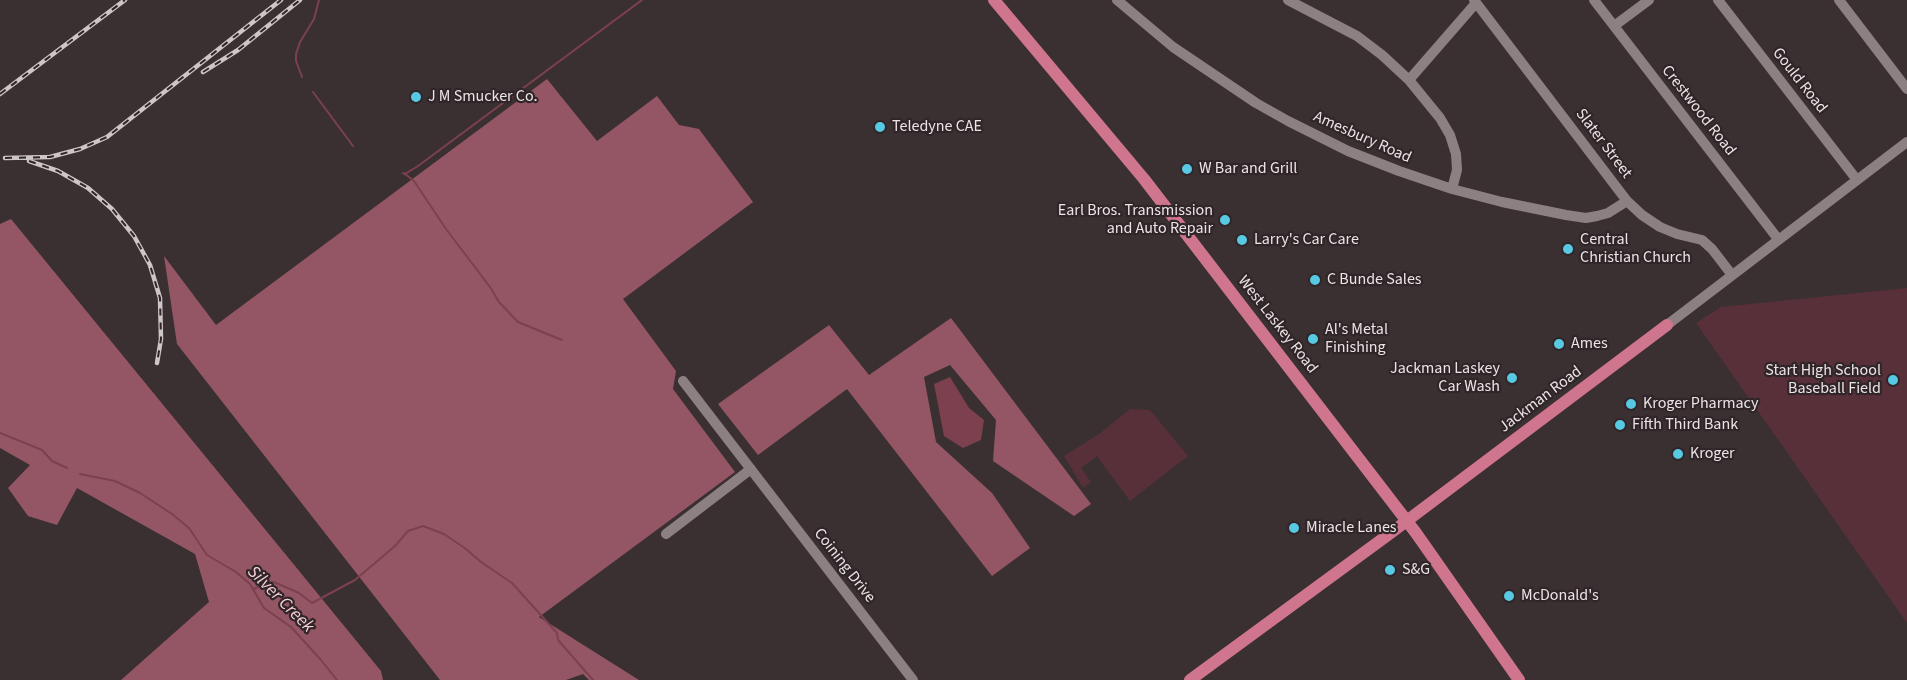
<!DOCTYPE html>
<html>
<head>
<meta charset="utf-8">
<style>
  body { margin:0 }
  canvas { display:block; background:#3a2f31 }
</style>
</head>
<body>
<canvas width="1907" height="680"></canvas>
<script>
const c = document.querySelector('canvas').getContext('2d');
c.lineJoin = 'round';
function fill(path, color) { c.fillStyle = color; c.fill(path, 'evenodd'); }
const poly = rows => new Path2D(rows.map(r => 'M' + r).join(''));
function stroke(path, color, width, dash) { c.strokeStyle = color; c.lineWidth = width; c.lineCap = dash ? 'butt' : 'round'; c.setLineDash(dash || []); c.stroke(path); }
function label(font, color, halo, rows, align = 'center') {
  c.font = font + ' "Source Sans 3",sans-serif'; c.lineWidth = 4.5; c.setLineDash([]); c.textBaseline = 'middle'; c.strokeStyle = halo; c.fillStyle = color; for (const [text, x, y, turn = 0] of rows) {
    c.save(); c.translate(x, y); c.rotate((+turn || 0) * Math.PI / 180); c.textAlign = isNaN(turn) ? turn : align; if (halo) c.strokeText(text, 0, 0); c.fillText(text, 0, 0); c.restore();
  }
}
const green = poly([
  [1907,288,1907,623,1696,323,1721,307],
  [1130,409,1150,410,1188,456,1130,501,1097,456,1081,468,1091,482,1083,488,1064,456,1099,434]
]);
const forest = poly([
  [547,79,597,141,657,96,679,125,699,129,753,202,623,299,676,371,673,389,735,472,539,617,639,680,589,680,583,674,566,680,440,680,177,344,164,256,216,325],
  [11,219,381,671,383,680,121,680,209,602,195,554,77,488,57,525,28,516,8,488,30,465,0,448,0,224],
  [951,318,1091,504,1074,516,993,461,996,420,950,365,924,377,936,442,992,493,1030,548,992,576,847,389,758,455,718,404,829,325,869,375]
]);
const water = poly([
  [950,377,969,408,984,420,981,440,963,448,944,436,934,384]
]);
const stream = poly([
  [302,77,296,61,296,54,300,42,314,19,319,0],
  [313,92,353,146],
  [403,173,405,174,418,166,642,0],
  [405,174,414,181,446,229,490,287,499,302,518,322,562,340],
  [0,433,42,450,52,461,67,468],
  [80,474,115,481,140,493,172,514,189,528,207,555,236,572,250,584,264,608,291,627,321,660,337,680],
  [254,589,265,583,274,582,299,593,312,603,355,580,395,546,408,531,423,526,444,534,466,549,481,562,512,583,557,633,558,640,593,680]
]);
const minor = poly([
  [1117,0,1173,47,1256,103,1288,121,1348,151,1399,171,1452,189,1502,202,1566,215,1586,218,1597,216,1608,213,1627,201],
  [1288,0,1357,36,1382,55,1409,80,1440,118,1450,135,1456,154,1457,170,1452,189],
  [1474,0,1627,201,1642,215,1660,227,1677,234,1702,240,1712,249,1732,275],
  [1594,0,1778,239],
  [1718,0,1857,180],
  [1839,0,1907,89],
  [1614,26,1649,0],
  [1409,80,1476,3],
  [1667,325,1907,142],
  [683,381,913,680],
  [666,534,751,469]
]);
const major = poly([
  [994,0,1144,179,1416,533,1519,680],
  [1190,680,1392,532,1667,325]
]);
const rail = poly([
  [203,72,238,50,300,0],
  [0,94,125,0],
  [5,158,50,157,80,149,107,137,281,0],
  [29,161,58,171,88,188,112,209,134,236,150,265,160,298,161,339,157,363]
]);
const markers = [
  [416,97,6,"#57c9e2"],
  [880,127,6,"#57c9e2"],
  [1187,169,6,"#57c9e2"],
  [1225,220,6,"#57c9e2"],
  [1242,240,6,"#57c9e2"],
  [1568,249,6,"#57c9e2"],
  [1315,280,6,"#57c9e2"],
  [1313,339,6,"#57c9e2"],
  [1559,344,6,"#57c9e2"],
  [1512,378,6,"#57c9e2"],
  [1893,380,6,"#57c9e2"],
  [1631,404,6,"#57c9e2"],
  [1620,425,6,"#57c9e2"],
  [1678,454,6,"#57c9e2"],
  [1294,528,6,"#57c9e2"],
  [1390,570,6,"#57c9e2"],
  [1509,596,6,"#57c9e2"]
];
const streetNames = [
  ["Gould Road",1799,81,52],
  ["Crestwood Road",1698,111,52],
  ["Amesbury Road",1362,138,24],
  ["Slater Street",1603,144,53],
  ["West Laskey Road",1277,325,52],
  ["Jackman Road",1541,400,-37],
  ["Coining Drive",844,566,52]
];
const poiNames = [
  ["J M Smucker Co.",428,97],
  ["Teledyne CAE",892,127],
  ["W Bar and Grill",1199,169],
  ["Earl Bros. Transmission",1213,211,"right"],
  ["and Auto Repair",1213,229,"right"],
  ["Larry's Car Care",1254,240],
  ["Central",1580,240],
  ["Christian Church",1580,258],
  ["C Bunde Sales",1327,280],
  ["Al's Metal",1325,330],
  ["Finishing",1325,348],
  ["Ames",1571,344],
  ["Jackman Laskey",1500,369,"right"],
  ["Car Wash",1500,387,"right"],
  ["Start High School",1881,371,"right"],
  ["Baseball Field",1881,389,"right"],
  ["Kroger Pharmacy",1643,404],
  ["Fifth Third Bank",1632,425],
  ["Kroger",1690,454],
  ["Miracle Lanes",1306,528],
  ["S&G",1402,570],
  ["McDonald's",1521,596]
];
const waterNames = [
  ["Silver Creek",280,600,45]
];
fill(green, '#573039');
fill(forest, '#945665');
fill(water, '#7c404f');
stroke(stream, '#7c404f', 2);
stroke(minor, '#8d8082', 10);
stroke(major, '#d0758e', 12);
stroke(rail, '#cdc6c7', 4.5);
stroke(rail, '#302528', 2, [7]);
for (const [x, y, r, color] of markers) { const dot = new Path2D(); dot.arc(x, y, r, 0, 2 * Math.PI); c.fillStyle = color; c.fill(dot); stroke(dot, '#302528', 2); }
label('16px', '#ebe4e5', '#302528', streetNames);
label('16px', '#ebe4e5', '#302528', poiNames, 'left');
label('italic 18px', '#f9d1d9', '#302528', waterNames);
</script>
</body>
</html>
